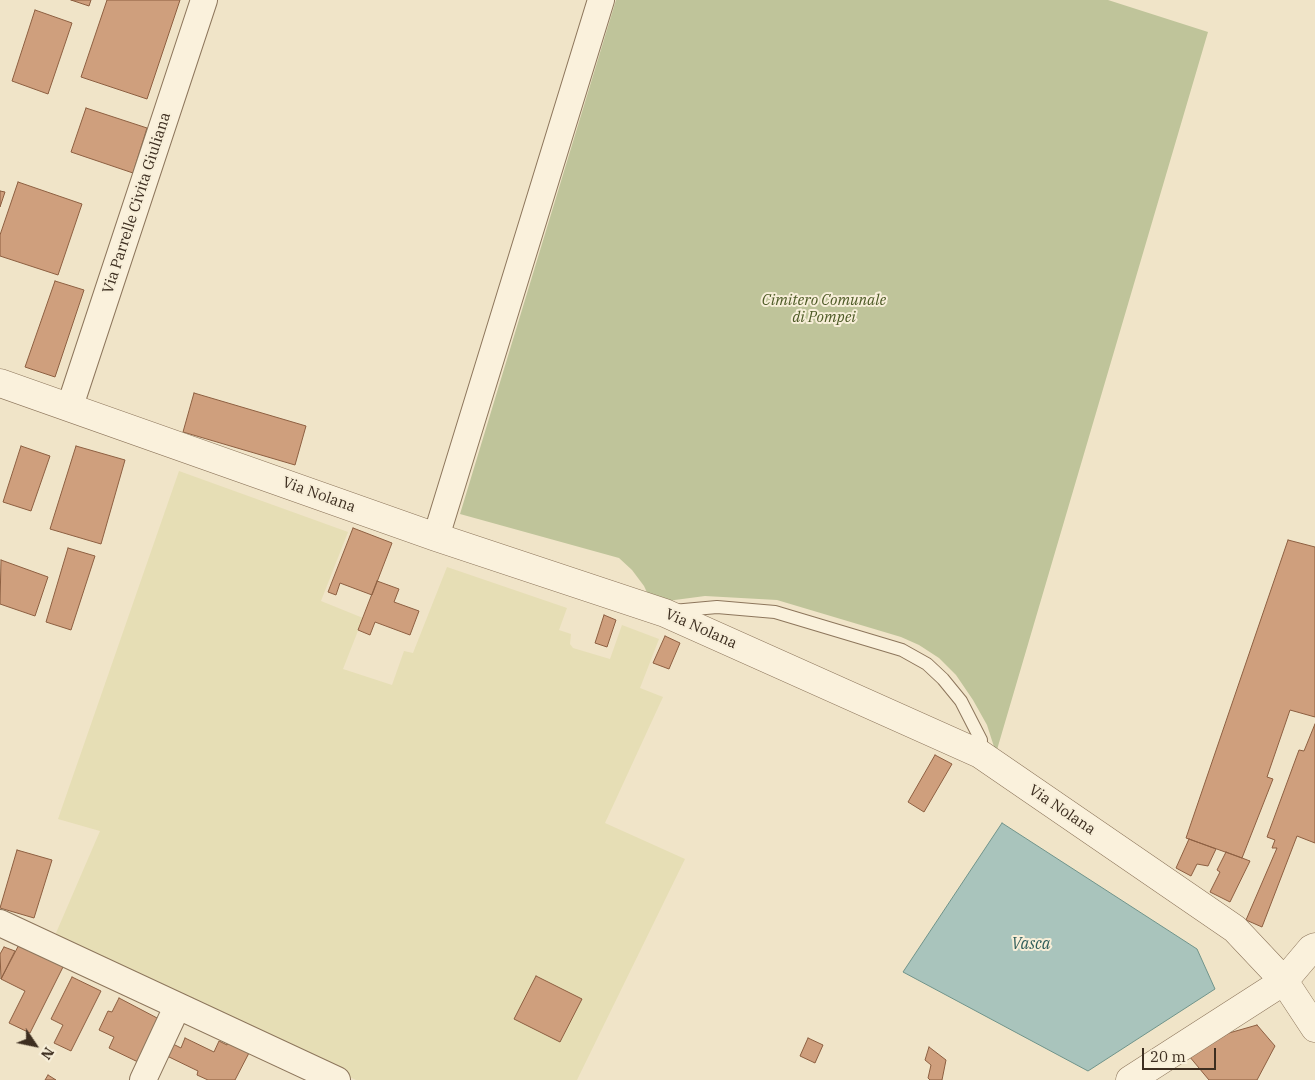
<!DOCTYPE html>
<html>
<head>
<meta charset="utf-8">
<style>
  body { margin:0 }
  #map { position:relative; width:1315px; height:1080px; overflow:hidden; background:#f0e4c8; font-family:"IBM Plex Serif",serif }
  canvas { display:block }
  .north { position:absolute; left:10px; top:1020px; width:50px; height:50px; -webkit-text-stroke:4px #f7eed8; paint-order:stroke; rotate:124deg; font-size:14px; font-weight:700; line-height:20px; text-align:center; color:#3d2e20 }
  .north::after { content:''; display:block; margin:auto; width:18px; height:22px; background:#3d2e20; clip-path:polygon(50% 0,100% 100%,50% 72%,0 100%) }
  .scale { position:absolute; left:1142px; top:1048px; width:74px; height:22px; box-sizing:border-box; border:2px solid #3d2e20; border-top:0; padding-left:6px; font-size:15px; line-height:18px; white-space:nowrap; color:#3d2e20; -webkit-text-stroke:4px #f7eed8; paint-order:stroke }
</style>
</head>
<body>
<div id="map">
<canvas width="1315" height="1080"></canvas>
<div class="north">N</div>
<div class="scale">20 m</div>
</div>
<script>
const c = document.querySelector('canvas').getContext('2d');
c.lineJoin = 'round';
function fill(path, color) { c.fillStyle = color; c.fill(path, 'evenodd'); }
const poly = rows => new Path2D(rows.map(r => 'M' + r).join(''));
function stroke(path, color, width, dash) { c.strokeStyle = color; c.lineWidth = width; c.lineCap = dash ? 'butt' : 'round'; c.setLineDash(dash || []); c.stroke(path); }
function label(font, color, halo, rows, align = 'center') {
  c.font = font + ' "IBM Plex Serif",serif'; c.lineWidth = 4; c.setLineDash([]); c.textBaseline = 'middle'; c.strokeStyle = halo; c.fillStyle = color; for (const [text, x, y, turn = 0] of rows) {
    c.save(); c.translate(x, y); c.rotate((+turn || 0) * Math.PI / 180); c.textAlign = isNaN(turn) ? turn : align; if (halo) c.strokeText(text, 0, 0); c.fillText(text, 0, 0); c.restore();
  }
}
const farmland = poly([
  [179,471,348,532,321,601,363,618,343,669,392,685,404,651,413,653,447,567,567,608,559,630,571,634,570,644,573,648,610,659,622,625,659,639,640,688,663,697,605,823,685,859,577,1080,356,1080,53,940,100,831,58,819]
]);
const cemetery = poly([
  [616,0,1108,0,1208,32,996,753,987,725,973,700,956,675,939,658,919,645,901,637,777,600,705,596,652,603,644,586,632,570,619,558,460,514]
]);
const water = poly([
  [1002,823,1197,949,1215,989,1088,1071,903,972,1002,823]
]);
const building = poly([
  [71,0,91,0,89,6,71,0],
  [107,0,180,0,147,99,81,77,107,0],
  [35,10,72,23,48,94,12,81,35,10],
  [86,108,147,128,133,173,71,152,86,108],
  [18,182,82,204,58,275,0,256,0,235,18,182],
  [0,191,5,192,0,207,0,191],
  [55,281,84,290,55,377,25,367,55,281],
  [194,393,306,426,295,465,183,432,194,393],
  [21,446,50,456,31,511,3,502,21,446],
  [76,446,125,460,101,544,50,529,76,446],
  [353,528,392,543,372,595,340,583,336,595,328,592,353,528],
  [1288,540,1315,547,1315,717,1290,710,1267,777,1273,779,1242,858,1186,838,1288,540],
  [68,548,95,556,71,630,46,622,68,548],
  [1,560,48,577,35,616,0,604,1,560],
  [377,581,399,589,394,602,419,611,410,635,375,622,370,635,358,630,377,581],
  [604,615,616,620,607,647,595,643,604,615],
  [665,636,680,643,669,669,653,663,665,636],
  [1315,724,1315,843,1297,836,1262,927,1246,920,1277,848,1272,848,1275,840,1267,837,1299,750,1304,751,1315,724],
  [935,755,952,764,924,812,908,802,935,755],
  [1189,839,1216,849,1208,866,1197,864,1191,876,1176,868,1189,839],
  [17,850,52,860,34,918,0,908,17,850],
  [1226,852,1250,861,1230,902,1210,892,1220,872,1217,870,1226,852],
  [22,939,66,961,30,1033,9,1023,25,991,1,979,22,939],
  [4,947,15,951,1,979,0,954,4,947],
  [536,976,582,999,560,1042,514,1019,536,976],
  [72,977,101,991,71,1051,54,1043,63,1025,51,1019,72,977],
  [119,998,159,1019,138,1062,109,1048,114,1037,99,1030,108,1011,112,1012,119,998],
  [1257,1025,1275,1046,1257,1080,1209,1080,1189,1056,1229,1033,1257,1025],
  [185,1038,214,1052,219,1041,227,1045,229,1041,250,1051,235,1080,208,1080,197,1075,198,1071,165,1055,171,1043,181,1048,185,1038],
  [808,1038,823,1045,815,1063,800,1056,808,1038],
  [929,1047,946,1060,942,1080,930,1080,928,1078,931,1065,925,1060,929,1047],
  [48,1075,56,1080,45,1080,48,1075]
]);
const service = poly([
  [673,611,717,607,775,612,902,650,927,664,943,679,961,701,981,740,980,754]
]);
const minor = poly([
  [70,406,204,0],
  [436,537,601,0],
  [0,923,337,1080],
  [143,1080,177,1007]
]);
const tertiary = poly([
  [0,383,436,537,665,613,980,754,1235,929,1284,981,1315,1028],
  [1130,1080,1284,981,1311,949,1315,947]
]);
const streetNames = [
  ["Via Parrelle Civita Giuliana",137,203,-72],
  ["Via Nolana",319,495,20],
  ["Via Nolana",701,629,24],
  ["Via Nolana",1062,810,34]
];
const parkNames = [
  ["Cimitero Comunale",824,301],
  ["di Pompei",824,318]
];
const waterNames = [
  ["Vasca",1031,944]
];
fill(farmland, '#e6deb5');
fill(cemetery, '#bfc49a');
fill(water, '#a9c4bc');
stroke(water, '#6f938a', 1);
fill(building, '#cf9f7d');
stroke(building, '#8d5f41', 1);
stroke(service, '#8d765c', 14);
stroke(minor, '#8d765c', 28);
stroke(tertiary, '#8d765c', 29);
stroke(service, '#faf1dc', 12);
stroke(minor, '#faf1dc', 26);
stroke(tertiary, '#faf1dc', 28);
label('15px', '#3d2e20', '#f7eed8', streetNames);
label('italic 15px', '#4d5a26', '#f7eed8', parkNames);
label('italic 16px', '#2f5d5a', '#f7eed8', waterNames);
</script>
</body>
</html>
